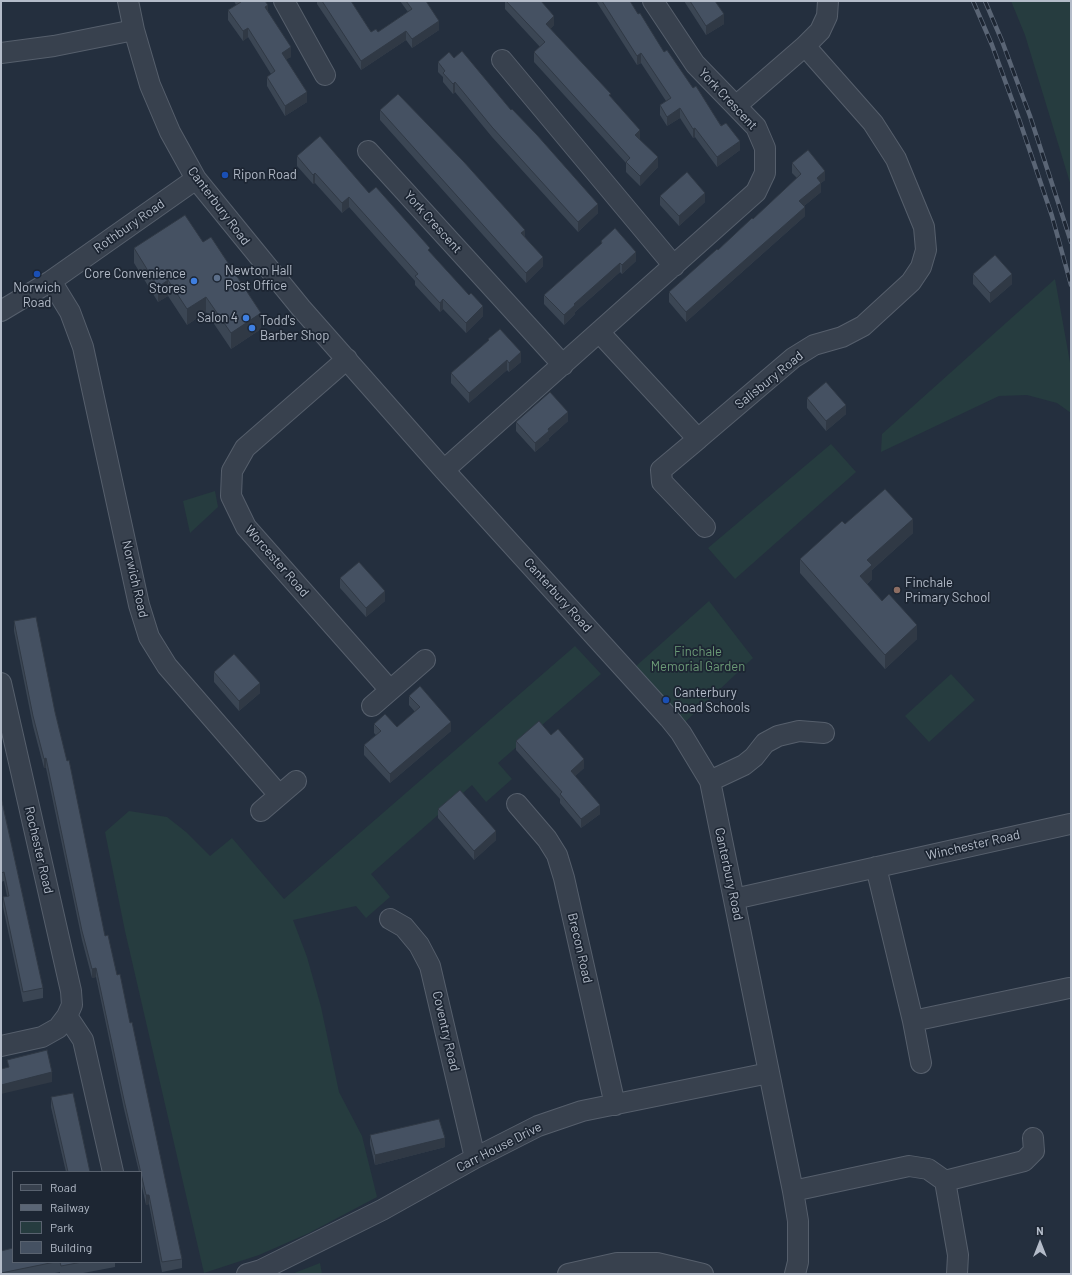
<!DOCTYPE html>
<html>
<head>
<meta charset="utf-8">
<style>
  body { margin:0 }
  #map { position:relative; width:1072px; height:1275px; overflow:hidden; background:#242f3e; font-family:Barlow,sans-serif }
  canvas { display:block }
  .frame { position:absolute; inset:0; border:2px solid #b4bcc9; pointer-events:none }
  .legend { position:absolute; left:12px; top:1171px; width:130px; height:92px; box-sizing:border-box; background:#1d2633; border:1px solid #59626f; margin:0; padding:5px 7px; list-style:none; font-size:12px; color:#b4bcc9 }
  .legend li { display:flex; align-items:center; gap:8px; height:20px }
  .legend b { width:20px; border:1px solid #59626f }
  .north { position:absolute; left:1020px; top:1223px; width:40px; height:40px; -webkit-text-stroke:3px #1d2633; paint-order:stroke; rotate:0deg; font-size:11px; font-weight:700; line-height:16px; text-align:center; color:#b4bcc9 }
  .north::after { content:''; display:block; margin:auto; width:14px; height:18px; background:#b4bcc9; clip-path:polygon(50% 0,100% 100%,50% 72%,0 100%) }
</style>
</head>
<body>
<div id="map">
<canvas width="1072" height="1275"></canvas>
<div class="frame"></div>
<ul class="legend">
<li><b style="height:5px;background:#38414e"></b>Road</li>
<li><b style="height:5px;background:#5a6575"></b>Railway</li>
<li><b style="height:11px;background:#263c3f"></b>Park</li>
<li><b style="height:11px;background:#455162"></b>Building</li>
</ul>
<div class="north">N</div>
</div>
<script>
const c = document.querySelector('canvas').getContext('2d');
c.lineJoin = 'round';
function fill(path, color) { c.fillStyle = color; c.fill(path, 'evenodd'); }
const poly = rows => new Path2D(rows.map(r => 'M' + r).join(''));
function stroke(path, color, width, dash) { c.strokeStyle = color; c.lineWidth = width; c.lineCap = dash ? 'butt' : 'round'; c.setLineDash(dash || []); c.stroke(path); }
function label(font, color, halo, rows, align = 'center') {
  c.font = font + ' Barlow,sans-serif'; c.lineWidth = 3.5; c.setLineDash([]); c.textBaseline = 'middle'; c.strokeStyle = halo; c.fillStyle = color; for (const [text, x, y, turn = 0] of rows) {
    c.save(); c.translate(x, y); c.rotate((+turn || 0) * Math.PI / 180); c.textAlign = isNaN(turn) ? turn : align; if (halo) c.strokeText(text, 0, 0); c.fillText(text, 0, 0); c.restore();
  }
}
const green = poly([
  [1011,1,1071,1,1071,186,1025,35],
  [1055,279,1071,368,1071,413,1057,403,1027,395,999,396,881,452,882,434],
  [831,444,856,472,735,579,708,548],
  [215,491,218,507,190,533,183,501],
  [709,601,753,658,684,723,635,667],
  [575,646,601,674,498,763,512,779,486,802,472,785,371,874,390,897,366,918,356,906,293,920,307,957,321,1007,339,1092,362,1136,377,1197,309,1233,259,1255,204,1273,125,931,105,832,129,811,167,817,186,832,210,856,232,838,284,899],
  [951,674,975,700,929,742,905,716],
  [320,1263,322,1274,292,1274]
]);
const minor = poly([
  [128,1,134,30,150,85,170,132,196,179,301,308,444,470,669,718,681,733,710,781,793,1191,798,1221,798,1262,795,1274],
  [284,1,325,75],
  [1,53,54,46,134,30],
  [502,60,674,266],
  [737,105,805,46,820,31,827,16,828,1],
  [368,151,563,365],
  [51,281,70,312,83,347,139,605,149,637,167,666,279,795],
  [1,311,51,281,196,179],
  [599,332,698,439,793,358,814,345,842,337,863,326,911,282,921,267,926,250,924,227,896,159,873,123,805,46],
  [347,359,245,448,232,471,231,496,246,527,390,690],
  [698,439,661,470,662,482,705,527],
  [444,470,756,192,765,173,765,148,756,127,695,64,653,1],
  [1,683,71,991,72,1005,67,1016,58,1028,42,1037,1,1046],
  [372,706,425,660],
  [710,781,744,765,754,757,765,743,778,736,799,731,824,733],
  [517,804,547,839,557,855,564,878,615,1105],
  [261,811,296,781],
  [876,867,913,1021,1069,988],
  [734,899,1070,824],
  [390,919,404,927,419,945,430,966,475,1158],
  [67,1016,83,1040,113,1172],
  [913,1021,921,1063],
  [945,1181,1024,1161,1034,1151,1033,1138],
  [793,1191,909,1166,928,1169,945,1181,958,1255,957,1274],
  [247,1274,261,1270,382,1210,475,1158,538,1126,582,1111,769,1073],
  [568,1274,617,1263,657,1263,703,1274]
]);
const rail = poly([
  [973,1,992,45,1019,119,1052,216,1071,285],
  [985,1,1002,41,1030,116,1071,242]
]);
const wall = poly([
  [234,1,265,1,268,11,291,57,286,59,307,102,285,116,267,86,267,77,271,74,248,37,243,41,228,20,228,10,236,5],
  [317,1,351,1,371,32,378,32,408,12,400,1,426,1,439,30,412,48,406,40,361,70,317,4],
  [505,1,541,1,554,25,550,29,611,97,640,139,640,140,658,167,640,186,626,172,626,163,534,62,534,52,540,47,505,9],
  [596,1,630,1,638,14,664,52,693,88,740,150,717,167,695,137,693,138,680,118,667,126,660,115,660,105,666,101,641,63,637,65],
  [684,1,715,1,724,24,706,35],
  [454,58,511,110,598,213,578,232,492,137,455,92,453,94,443,82,443,77,438,72,438,62],
  [380,110,525,237,543,266,526,283,380,120],
  [297,156,369,193,430,253,483,316,466,333,443,309,440,312,415,285,415,281,349,207,342,213,315,183,313,184,297,166],
  [792,163,825,180,821,183,821,192,804,206,805,216,686,322,669,302,669,292,753,219,797,178,792,173],
  [660,196,705,202,679,226,660,205],
  [601,241,636,261,622,274,620,272,575,312,575,314,564,325,544,304,544,295,601,244],
  [134,248,261,329,231,349,206,312,187,325,168,296,158,302,134,263],
  [973,274,1012,284,990,303,973,284],
  [488,339,521,362,509,372,507,370,469,403,451,383,451,373,488,341],
  [807,398,846,414,826,431,807,408],
  [568,421,549,438,549,440,535,452,516,431,516,422],
  [845,524,913,533,872,570,872,579,867,584,917,639,885,669,800,573,800,559],
  [340,578,385,601,366,617,340,588],
  [14,621,55,712,105,936,117,975,130,1023,182,1259,182,1268,162,1272,149,1204,146,1205,141,1182,141,1172,139,1172,124,1109,96,977,92,978,82,940,46,768,44,768,33,726,14,631],
  [214,672,260,693,239,711,214,682],
  [409,696,451,731,390,783,364,755,364,745,376,735,374,733,374,724,397,727,415,712,409,705],
  [551,735,584,768,575,776,600,814,581,828,560,803,560,799,516,750,516,741],
  [1,797,43,988,43,998,23,1002,3,907,3,897,7,896,4,881,1,882],
  [438,809,496,840,474,860,438,818],
  [51,1097,90,1172,66,1172,51,1107],
  [370,1135,445,1147,375,1165,370,1144],
  [1,1251,13,1262,115,1262,115,1267,78,1274,60,1274,60,1272,50,1274,1,1274]
]);
const shadedWall = poly([
  [268,5,268,14,265,7],
  [724,14,724,24,706,35,706,26],
  [554,16,554,25,546,34,546,24],
  [439,21,439,30,412,48,412,39],
  [248,28,248,37,243,41,243,31],
  [406,31,406,40,361,70,361,61],
  [291,47,291,57,282,62,282,53],
  [641,53,641,63,637,65,637,56],
  [455,82,455,92,453,94,453,84],
  [307,92,307,102,285,116,285,106],
  [680,108,680,118,667,126,667,117],
  [695,128,695,137,693,138,693,129],
  [640,130,640,139,635,144,635,135],
  [740,141,740,150,717,167,717,157],
  [658,157,658,167,640,186,640,176],
  [825,171,825,180,821,183,821,192,799,210,799,201,817,178],
  [315,173,315,183,313,184,313,175],
  [705,193,705,202,679,226,679,216],
  [349,197,349,207,342,213,342,203],
  [598,204,598,213,578,232,578,222],
  [805,207,805,216,686,322,686,312],
  [525,230,525,240,521,233],
  [636,252,636,261,622,274,622,265],
  [543,257,543,266,526,283,526,273],
  [620,263,620,272,575,312,575,314,564,325,564,315,574,304],
  [1012,274,1012,284,990,303,990,293],
  [168,280,168,296,158,302,158,287],
  [206,297,206,312,187,325,187,309],
  [443,299,443,309,440,312,440,303],
  [483,306,483,316,466,333,466,323],
  [261,313,261,329,231,349,231,333],
  [521,352,521,362,509,372,509,363],
  [507,360,507,370,469,403,469,393],
  [846,405,846,414,826,431,826,421],
  [568,412,568,421,549,438,549,440,535,452,535,443,548,429],
  [913,519,913,533,872,570,872,579,860,590,860,576,867,560],
  [385,591,385,601,366,617,366,608],
  [917,625,917,639,885,669,885,655],
  [260,683,260,693,239,711,239,701],
  [451,722,451,731,390,783,390,774],
  [46,758,46,768,44,768,44,759],
  [584,759,584,768,571,780,571,771],
  [600,805,600,814,581,828,581,819],
  [496,831,496,840,474,860,474,851],
  [96,968,96,977,92,978,92,969],
  [52,1072,52,1082,1,1094,1,1085],
  [445,1138,445,1147,375,1165,375,1155],
  [146,1195,149,1195,149,1204,146,1205]
]);
const building = poly([
  [240,1,265,1,268,5,265,7,291,47,282,53,307,92,285,106,267,77,275,71,248,28,243,31,228,10,241,2,240,1],
  [322,1,351,1,371,32,376,29,378,32,412,9,406,1,426,1,439,21,412,39,406,31,361,61,322,1],
  [506,1,541,1,554,16,546,24,611,94,609,95,640,130,635,135,658,157,640,176,626,162,630,158,534,52,545,42,506,1],
  [602,1,630,1,638,14,640,13,664,52,667,50,693,88,696,86,721,126,726,123,740,141,717,157,695,128,693,129,680,108,667,117,660,105,671,98,641,53,637,56,602,1],
  [690,1,715,1,724,14,706,26,690,1],
  [462,51,511,110,512,109,537,135,598,204,578,222,492,127,455,82,453,84,443,73,445,71,438,62,449,52,454,58,462,51],
  [398,94,464,162,525,230,521,233,543,257,526,273,380,110,398,94],
  [320,136,369,193,376,187,430,248,428,250,469,295,471,293,483,306,466,323,443,299,440,303,415,276,418,274,349,197,342,203,315,173,313,175,297,156,320,136],
  [808,150,825,171,817,178,821,183,799,201,805,207,686,312,669,292,717,249,718,250,752,218,753,219,801,174,792,163,808,150],
  [687,172,705,193,679,216,660,196,687,172],
  [185,215,203,242,211,237,261,313,231,333,206,297,187,309,168,280,158,287,134,248,185,215],
  [615,228,636,252,622,265,620,263,574,304,575,305,564,315,544,295,602,243,601,241,615,228],
  [995,255,1012,274,990,293,973,274,995,255],
  [500,329,521,352,509,363,507,360,469,393,451,373,489,340,488,339,500,329],
  [826,382,846,405,826,421,807,398,826,382],
  [550,392,568,412,548,429,549,431,535,443,516,422,550,392],
  [885,489,913,519,867,560,872,565,860,576,882,601,889,594,917,625,885,655,800,559,842,521,845,524,885,489],
  [359,562,385,591,366,608,340,578,359,562],
  [36,617,55,712,67,761,69,760,105,936,108,935,117,975,120,974,130,1023,132,1022,182,1259,162,1262,149,1195,146,1195,124,1100,96,968,92,969,82,931,46,758,44,759,33,716,14,621,36,617],
  [234,654,260,683,239,701,214,672,234,654],
  [420,686,451,722,390,774,364,745,381,731,374,724,385,714,397,727,420,707,409,696,420,686],
  [539,721,551,735,558,729,584,759,571,771,600,805,581,819,560,794,562,792,516,741,539,721],
  [460,790,496,831,474,851,438,809,460,790],
  [1,797,43,988,23,992,3,897,9,896,4,872,1,873,1,797],
  [47,1050,52,1072,1,1085,1,1069,9,1067,7,1060,47,1050],
  [73,1093,90,1172,68,1172,51,1097,73,1093],
  [439,1119,445,1138,375,1155,370,1135,439,1119],
  [13,1248,13,1262,55,1262,1,1273,1,1251,13,1248],
  [60,1262,82,1262,61,1266,60,1262]
]);
const markers = [
  [225,175,4,"#1a4fb4"],
  [37,274,4,"#1a4fb4"],
  [217,278,4,"#5c6f8a"],
  [194,281,4,"#3f7fe0"],
  [246,318,4,"#3f7fe0"],
  [252,328,4,"#3f7fe0"],
  [897,590,4,"#8d6e63"],
  [666,700,4,"#1a4fb4"]
];
const streetNames = [
  ["York Crescent",728,99,47],
  ["Canterbury Road",219,206,53],
  ["York Crescent",433,222,48],
  ["Rothbury Road",129,226,-35],
  ["Salisbury Road",769,380,-39],
  ["Worcester Road",277,561,49],
  ["Norwich Road",135,579,77],
  ["Canterbury Road",558,595,48],
  ["Winchester Road",973,845,-13],
  ["Rochester Road",39,850,77],
  ["Canterbury Road",729,874,78],
  ["Brecon Road",580,948,77],
  ["Coventry Road",446,1031,77],
  ["Carr House Drive",499,1147,-27]
];
const poiNames = [
  ["Ripon Road",233,175],
  ["Newton Hall",225,271],
  ["Post Office",225,286],
  ["Core Convenience",186,274,"right"],
  ["Stores",186,289,"right"],
  ["Norwich",37,288,"center"],
  ["Road",37,303,"center"],
  ["Salon 4",238,318,"right"],
  ["Todd's",260,321],
  ["Barber Shop",260,336],
  ["Finchale",905,583],
  ["Primary School",905,598],
  ["Canterbury",674,693],
  ["Road Schools",674,708]
];
const parkNames = [
  ["Finchale",698,652],
  ["Memorial Garden",698,667]
];
fill(green, '#263c3f');
stroke(minor, '#565f6c', 22);
stroke(minor, '#38414e', 20);
stroke(rail, '#5a6575', 4.5);
stroke(rail, '#1d2633', 3, [9]);
fill(wall, '#3b4654');
fill(shadedWall, '#303945');
fill(building, '#455162');
stroke(building, '#303945', 1);
for (const [x, y, r, color] of markers) { const dot = new Path2D(); dot.arc(x, y, r, 0, 2 * Math.PI); c.fillStyle = color; c.fill(dot); stroke(dot, '#1d2633', 1.5); }
label('13px', '#b4bcc9', '#1d2633', streetNames);
label('13px', '#b4bcc9', '#1d2633', poiNames, 'left');
label('13px', '#6b9a76', '#1d2633', parkNames);
</script>
</body>
</html>
